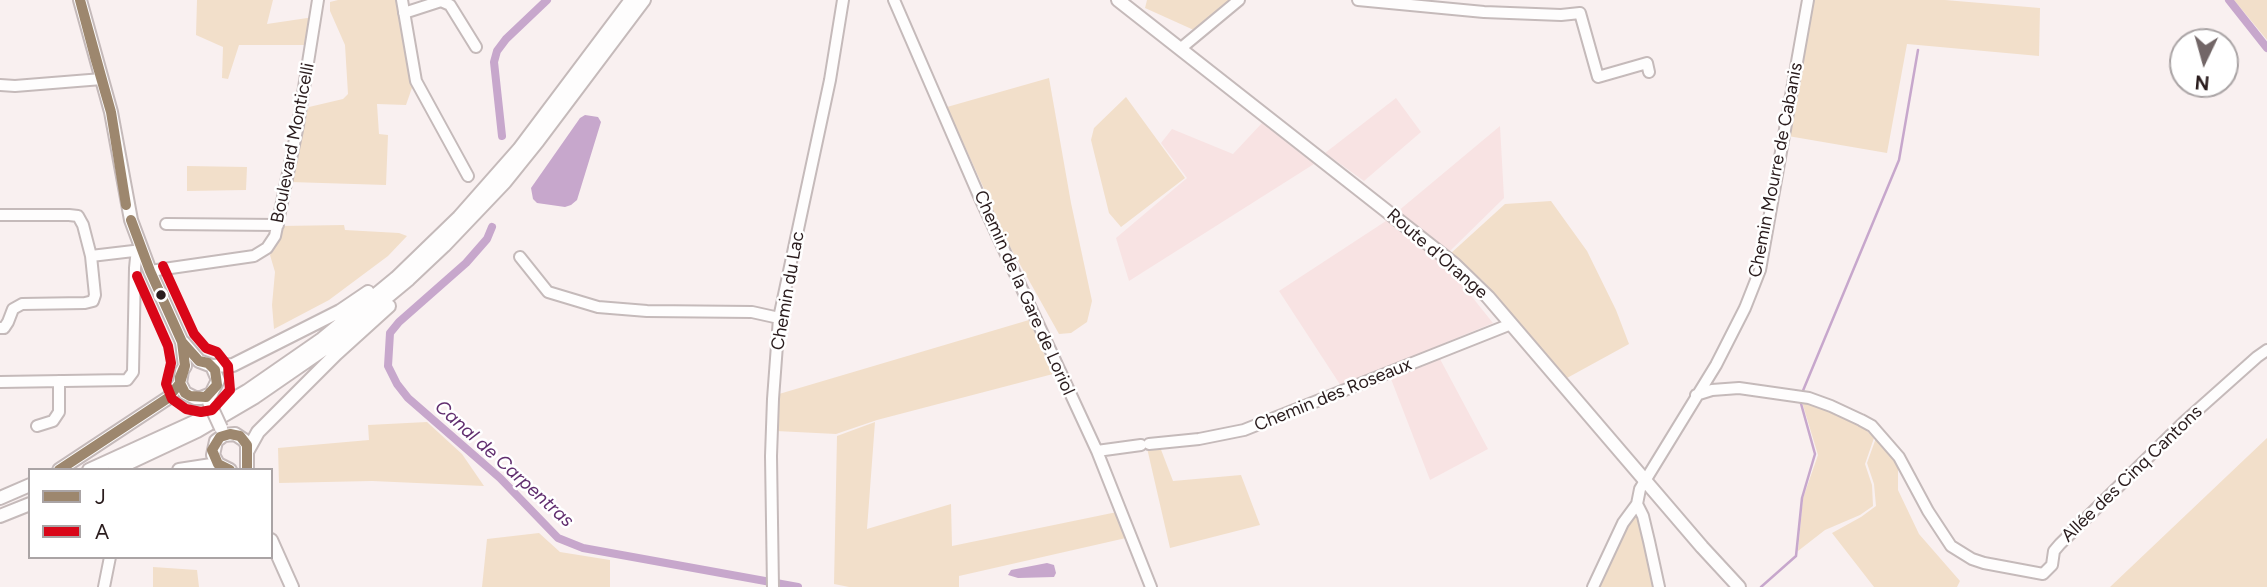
<!DOCTYPE html>
<html>
<head>
<meta charset="utf-8">
<style>
  body { margin:0 }
  #map { position:relative; width:2267px; height:587px; overflow:hidden; background:#f9f0f0; font-family:Figtree,sans-serif }
  canvas { display:block }
  .legend { position:absolute; left:28px; top:468px; width:245px; height:91px; box-sizing:border-box; background:#fff; border:2px solid #aaa4a5; margin:0; padding:9px 12px; list-style:none; font-size:21px; color:#2a1c1d }
  .legend li { display:flex; align-items:center; gap:14px; height:35px }
  .legend b { width:35px; border:2px solid #aaa4a5 }
  .north { position:absolute; left:2169px; top:28px; width:70px; height:70px; box-sizing:border-box; background:#fff; border:2px solid #aaa4a5; border-radius:50%; rotate:185deg; font-size:19px; font-weight:700; line-height:28px; text-align:center; color:#2a1c1d }
  .north::after { content:''; display:block; margin:auto; width:24px; height:32px; background:#726667; clip-path:polygon(50% 0,100% 100%,50% 72%,0 100%) }
</style>
</head>
<body>
<div id="map">
<canvas width="2267" height="587"></canvas>
<ul class="legend">
<li><b style="height:9px;background:#9d876e"></b>J</li>
<li><b style="height:9px;background:#d90618"></b>A</li>
</ul>
<div class="north">N</div>
</div>
<script>
const c = document.querySelector('canvas').getContext('2d');
c.lineJoin = 'round';
function fill(path, color) { c.fillStyle = color; c.fill(path, 'evenodd'); }
const poly = rows => new Path2D(rows.map(r => 'M' + r).join(''));
function stroke(path, color, width, dash) { c.strokeStyle = color; c.lineWidth = width; c.lineCap = dash ? 'butt' : 'round'; c.setLineDash(dash || []); c.stroke(path); }
function label(font, color, halo, rows, align = 'center') {
  c.font = font + ' Figtree,sans-serif'; c.lineWidth = 5; c.setLineDash([]); c.textBaseline = 'middle'; c.strokeStyle = halo; c.fillStyle = color; for (const [text, x, y, turn = 0] of rows) {
    c.save(); c.translate(x, y); c.rotate((+turn || 0) * Math.PI / 180); c.textAlign = isNaN(turn) ? turn : align; if (halo) c.strokeText(text, 0, 0); c.fillText(text, 0, 0); c.restore();
  }
}
const built = poly([
  [1396,98,1421,132,1364,181,1325,153],
  [1262,123,1314,164,1129,281,1116,238,1187,178,1161,143,1172,129,1233,154],
  [1500,126,1504,198,1450,251,1397,212],
  [1389,219,1448,267,1493,323,1341,386,1279,291],
  [1440,359,1488,449,1430,480,1391,379]
]);
const green = poly([
  [197,0,273,0,267,24,314,17,309,45,239,45,228,79,222,78,223,47,196,35],
  [338,0,400,0,414,82,406,105,377,104,379,134,388,135,386,185,290,182,301,126,309,107,343,99,348,94,345,45,330,11,330,2],
  [1147,0,1231,0,1196,31,1145,8],
  [1812,0,1945,0,2040,8,2039,56,1907,44,1887,153,1788,136],
  [2234,0,2267,0,2267,40],
  [1049,78,1071,203,1092,301,1087,322,1071,333,1059,334,994,218,985,191,947,107],
  [1126,97,1185,178,1121,227,1109,213,1091,140,1094,128],
  [187,166,247,167,246,190,187,191],
  [1551,201,1587,251,1616,310,1629,344,1567,378,1483,281,1450,254,1505,204],
  [344,225,345,230,399,233,407,236,388,256,329,300,274,329,272,305,275,272,270,255,279,238,281,226],
  [1029,320,1053,374,877,420,836,434,776,431,779,394],
  [1802,402,1833,412,1862,426,1874,438,1865,464,1872,485,1873,506,1860,515,1825,530,1798,551,1803,498,1818,455],
  [427,422,462,454,484,486,372,481,279,483,278,448,369,440,368,425],
  [875,422,867,529,951,504,952,546,1117,512,1126,538,959,576,959,587,849,587,834,584,837,436],
  [1876,438,1898,460,1898,490,1919,534,1960,581,1957,587,1874,587,1832,533,1861,517,1876,506,1874,484,1867,463],
  [2267,438,2267,587,2110,587],
  [1160,447,1173,481,1241,475,1260,525,1170,548,1147,448],
  [1633,516,1639,518,1654,587,1597,587,1625,528],
  [539,533,560,552,610,560,610,587,482,587,487,539],
  [153,567,197,570,199,587,153,587]
]);
const water = poly([
  [585,115,598,117,601,122,577,200,571,205,565,207,537,203,533,199,531,188,580,118],
  [1047,563,1054,565,1056,573,1054,577,1018,578,1008,575,1011,570]
]);
const stream = poly([
  [1802,393,1899,160,1918,50],
  [1709,563,1730,587],
  [1761,587,1796,556,1802,498,1815,454,1800,400]
]);
const canal = poly([
  [2229,0,2267,48],
  [502,136,494,62,497,51,506,39,547,0],
  [492,227,487,239,466,263,399,322,390,333,388,366,397,384,408,398,500,478,558,538,583,548,798,587]
]);
const minor = poly([
  [402,0,416,81,468,176],
  [894,0,979,196,1097,451,1151,587],
  [1358,0,1484,12,1561,15,1580,13,1598,77,1647,63,1649,72],
  [404,13,441,1,450,5,476,47],
  [1180,49,1239,0],
  [0,85,15,86,102,79],
  [0,215,69,215,78,216,83,225,91,256,95,295,93,301,85,303,22,304,13,309,8,322,4,328,0,328],
  [166,224,278,225],
  [91,256,142,250],
  [520,257,548,292,598,307,647,311,752,312,779,318],
  [150,271,254,256,267,248,275,236,298,125,318,0],
  [0,382,127,380,133,372,135,268,136,258,142,250],
  [1696,395,1712,390,1739,388,1809,398,1831,406,1861,420,1872,426,1899,457,1928,511,1951,546,1972,559,1984,563,2043,574,2052,565,2054,551,2060,544,2183,423,2257,357,2267,350],
  [37,426,53,421,59,412,59,381],
  [1149,444,1199,439,1244,430,1511,324],
  [1097,451,1141,445],
  [104,587,110,557],
  [773,587,771,456,773,399,779,318,830,80,843,0],
  [1593,587,1623,523,1637,504],
  [1659,587,1649,541,1643,516,1637,504,1640,489,1716,365,1745,308,1760,270,1808,0]
]);
const major = poly([
  [1118,0,1454,264,1488,297,1702,547,1739,587],
  [212,366,233,365,340,311,368,292],
  [180,383,185,393,195,398,201,398,211,394,218,380,212,366,199,361,183,342],
  [248,450,258,432,336,354,389,306],
  [218,464,213,455,216,441,224,435,235,434,244,440,247,445,247,470],
  [59,470,168,398,180,383,182,371,185,366,182,342,150,271,131,220,111,112,80,0],
  [89,470,194,422,247,391,322,339,396,278,459,217,519,149,631,0],
  [114,470,197,431,255,397,323,350,409,279,444,246,505,182,538,141,644,0],
  [179,470,218,464,230,470],
  [0,498,30,485],
  [0,516,30,504],
  [271,540,292,587]
]);
const majorBridge = poly([
  [209,402,221,428]
]);
const bus1 = poly([
  [80,0,111,112,95,57,80,0],
  [111,112,126,205],
  [111,112,126,205],
  [131,220,150,271],
  [131,220,150,271],
  [150,271,182,342],
  [150,271,182,342],
  [182,342,199,361,208,363,215,370,217,385,206,397,190,396,185,393,180,383,185,366,182,342],
  [59,470,168,398,180,383,180,377,185,365],
  [230,470,218,464,212,450,220,437,230,434,240,436,247,445,247,470]
]);
const bus2 = poly([
  [137,276,168,346,171,363,166,384,172,399,186,409,201,412,212,410,230,390,228,366,217,352,206,348,194,334,163,266]
]);
const markers = [
  [161,295,6,"#2a1c1d"]
];
const streetNames = [
  ["Boulevard Monticelli",293,143,-79],
  ["Chemin Mourre de Cabanis",1776,170,-79],
  ["Route d'Orange",1437,254,41],
  ["Chemin du Lac",788,291,-80],
  ["Chemin de la Gare de Loriol",1024,293,66],
  ["Chemin des Roseaux",1333,395,-22],
  ["Allée des Cinq Cantons",2132,474,-44]
];
const waterNames = [
  ["Canal de Carpentras",504,464,42]
];
fill(built, '#f8e3e3');
fill(green, '#f2dfca');
fill(water, '#c7a7cc');
stroke(stream, '#c7a7cc', 2.5);
stroke(canal, '#c7a7cc', 8);
stroke(minor, '#c5baba', 14);
stroke(major, '#c5baba', 16);
stroke(minor, '#fefdfd', 10);
stroke(major, '#fefdfd', 12);
stroke(majorBridge, '#c5baba', 16, []);
stroke(majorBridge, '#fefdfd', 12);
stroke(bus1, '#9d876e', 10);
stroke(bus2, '#d90618', 10);
for (const [x, y, r, color] of markers) { const dot = new Path2D(); dot.arc(x, y, r, 0, 2 * Math.PI); c.fillStyle = color; c.fill(dot); stroke(dot, '#fff', 2.5); }
label('18px', '#2a1c1d', '#fff', streetNames);
label('italic 19px', '#612e6f', '#fff', waterNames);
</script>
</body>
</html>
